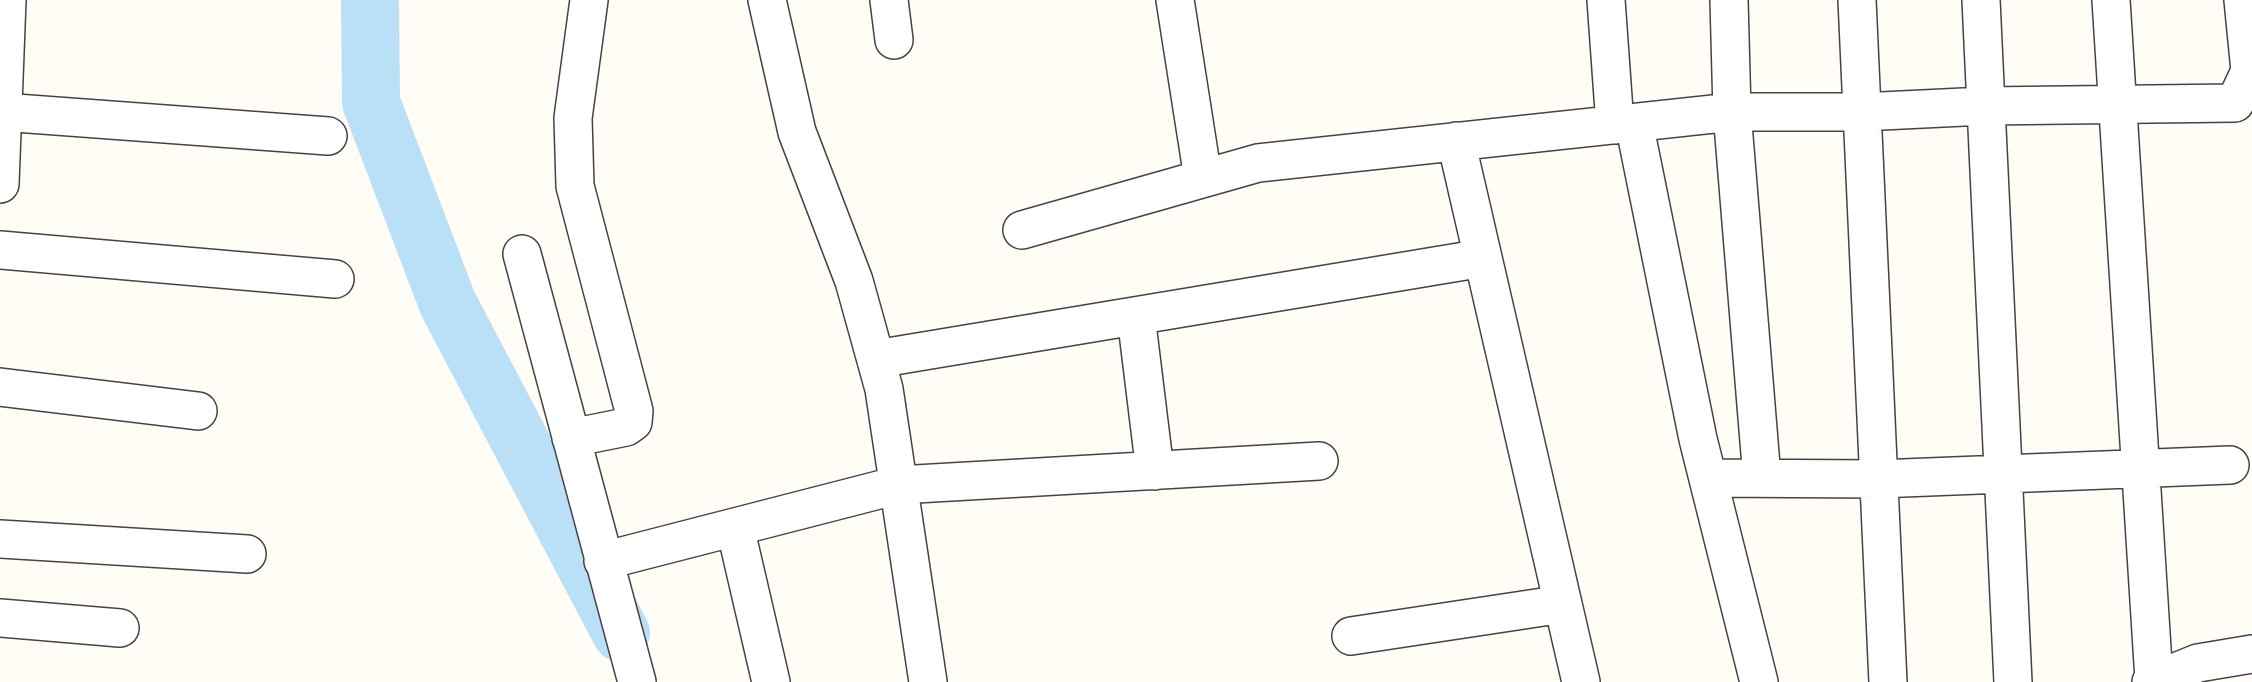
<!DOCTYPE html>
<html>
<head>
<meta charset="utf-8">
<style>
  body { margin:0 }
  canvas { display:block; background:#fffdf5 }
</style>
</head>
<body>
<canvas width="2252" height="682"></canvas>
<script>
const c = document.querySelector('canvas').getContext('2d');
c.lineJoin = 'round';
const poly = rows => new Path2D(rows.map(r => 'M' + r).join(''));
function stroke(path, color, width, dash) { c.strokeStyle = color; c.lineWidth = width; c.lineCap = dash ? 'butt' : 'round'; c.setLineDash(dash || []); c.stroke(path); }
const river = poly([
  [370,0,371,102,448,304,621,633]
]);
const minor = poly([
  [767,0,797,132,854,281,884,389,928,682],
  [889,0,894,40],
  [1175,0,1203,178],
  [1606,0,1615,125],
  [1729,0,1732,112,1762,478],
  [1857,0,1888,682],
  [1981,0,2013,682],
  [2111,0,2154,680],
  [2,112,328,136],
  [1634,123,1698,439,1759,682],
  [1456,141,1581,682],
  [0,184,7,0],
  [1022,230,1258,163,1732,112,1861,112,1984,106,2235,103,2250,71,2243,0],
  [0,250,335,279],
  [522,254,637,682],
  [1136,316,1155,471],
  [876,359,1483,258],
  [0,387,198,411],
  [571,438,626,427,633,422,634,411,575,186,573,118,589,0],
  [1708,478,1878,479,2230,465],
  [735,527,771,682],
  [0,539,247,554],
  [603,561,898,485,1319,461],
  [0,618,120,628],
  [1351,636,1563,604],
  [2151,682,2198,663,2252,654]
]);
stroke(river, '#b9e0f7', 58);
stroke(minor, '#444', 40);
stroke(minor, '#fff', 37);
</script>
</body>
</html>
